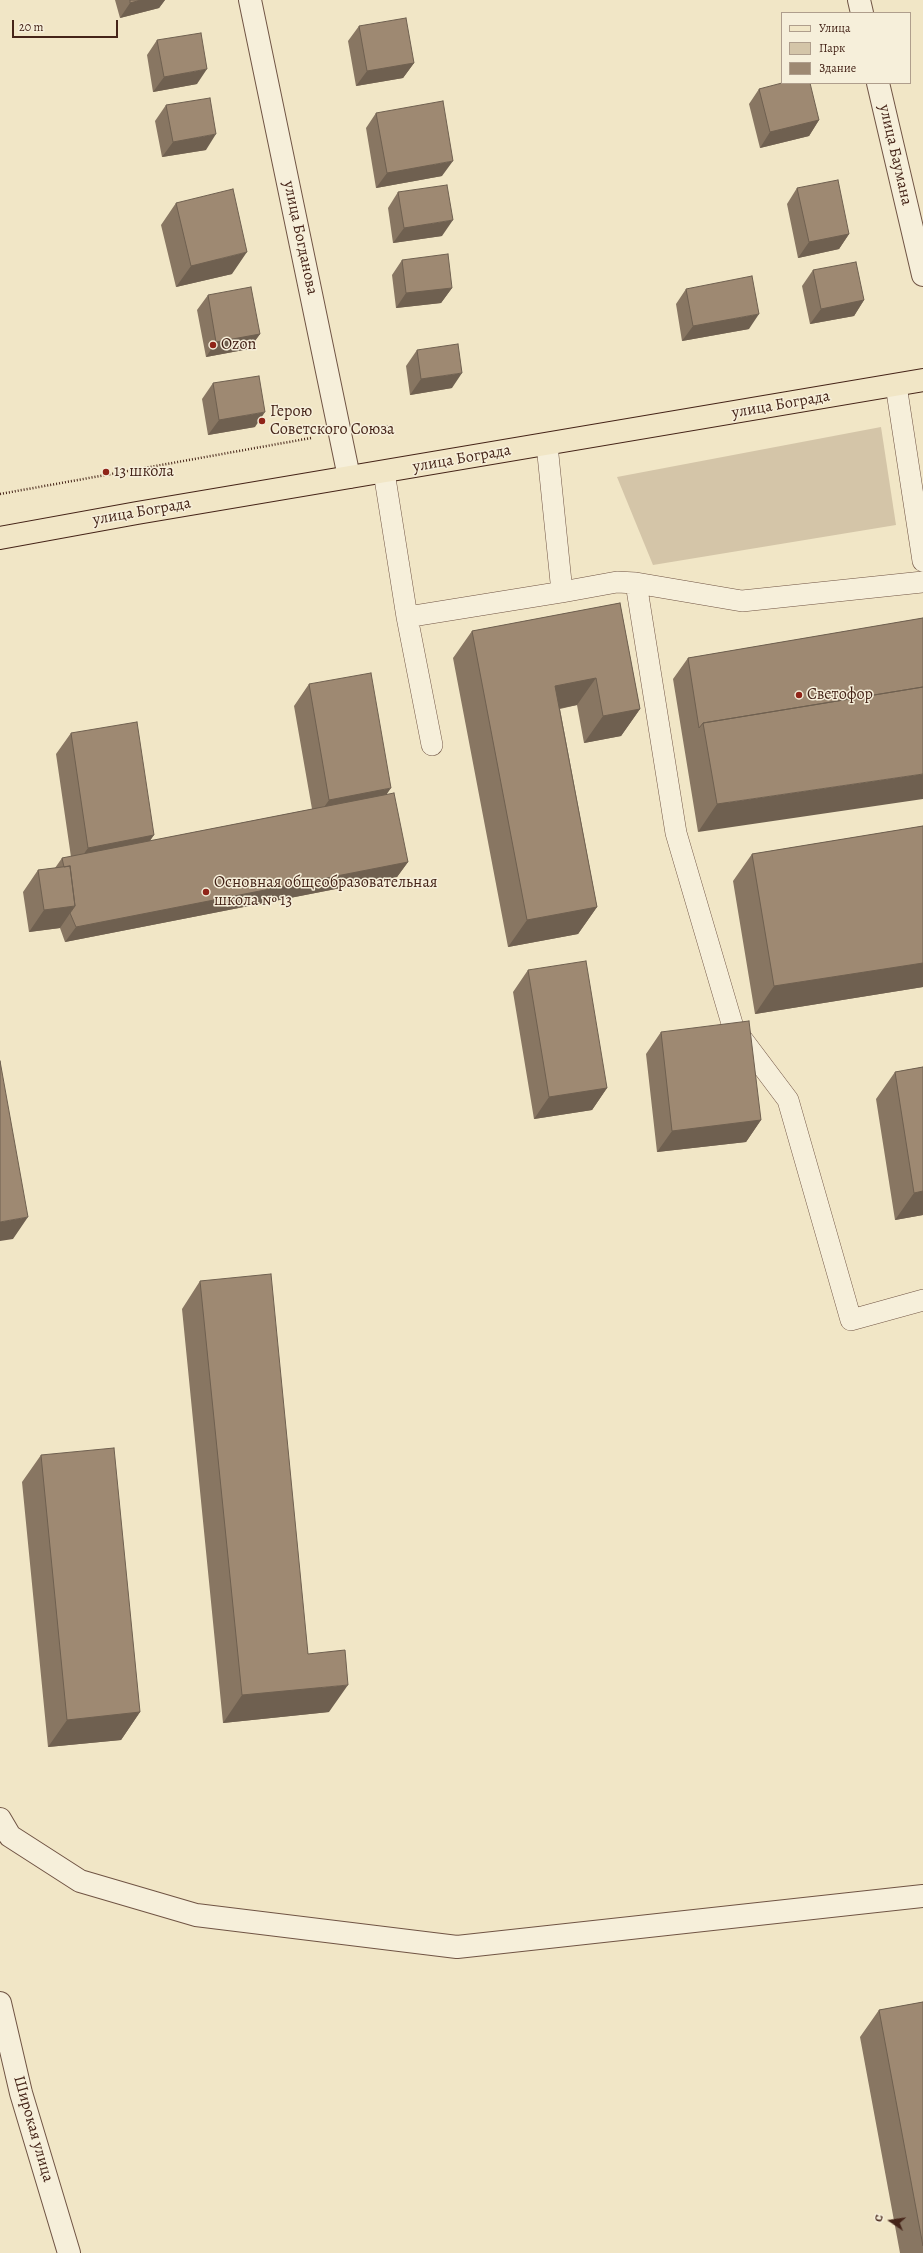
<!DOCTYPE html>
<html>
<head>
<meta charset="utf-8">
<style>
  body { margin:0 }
  #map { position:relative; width:923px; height:2253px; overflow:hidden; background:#f1e6c6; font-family:Alegreya,serif }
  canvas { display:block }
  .legend { position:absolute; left:781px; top:12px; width:130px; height:72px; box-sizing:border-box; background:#f6efda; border:1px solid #af9e8c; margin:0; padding:5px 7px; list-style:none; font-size:12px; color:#452418 }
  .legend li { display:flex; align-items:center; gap:8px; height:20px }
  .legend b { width:20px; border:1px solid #af9e8c }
  .north { position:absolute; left:871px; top:2201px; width:40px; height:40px; -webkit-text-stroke:3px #f6efda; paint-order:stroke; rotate:283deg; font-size:11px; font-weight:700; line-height:16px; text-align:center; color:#452418 }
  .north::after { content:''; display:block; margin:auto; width:14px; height:18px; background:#452418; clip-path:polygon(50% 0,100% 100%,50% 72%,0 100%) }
  .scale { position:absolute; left:12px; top:20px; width:106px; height:18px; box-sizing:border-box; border:2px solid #452418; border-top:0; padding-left:5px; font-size:12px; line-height:14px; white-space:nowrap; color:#452418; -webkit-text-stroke:3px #f6efda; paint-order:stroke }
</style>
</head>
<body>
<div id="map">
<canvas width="923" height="2253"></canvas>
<ul class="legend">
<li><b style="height:5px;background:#f1e6c6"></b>Улица</li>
<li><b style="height:11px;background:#d4c5a8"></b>Парк</li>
<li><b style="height:11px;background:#9e8972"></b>Здание</li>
</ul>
<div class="north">С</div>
<div class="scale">20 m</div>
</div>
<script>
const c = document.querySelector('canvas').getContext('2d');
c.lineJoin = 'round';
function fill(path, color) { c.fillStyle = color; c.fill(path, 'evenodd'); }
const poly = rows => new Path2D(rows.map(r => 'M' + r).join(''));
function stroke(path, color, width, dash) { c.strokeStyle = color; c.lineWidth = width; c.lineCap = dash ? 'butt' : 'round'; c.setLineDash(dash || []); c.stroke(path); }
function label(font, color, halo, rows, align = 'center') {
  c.font = font + ' Alegreya,serif'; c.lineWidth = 3; c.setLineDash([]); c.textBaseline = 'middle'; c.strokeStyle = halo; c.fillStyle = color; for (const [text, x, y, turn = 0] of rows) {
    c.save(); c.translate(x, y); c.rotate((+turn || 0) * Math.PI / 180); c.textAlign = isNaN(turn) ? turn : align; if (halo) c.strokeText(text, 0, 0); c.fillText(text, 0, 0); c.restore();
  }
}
const green = poly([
  [881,427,896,525,653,565,617,477]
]);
const path = poly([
  [369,429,393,426],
  [0,494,311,438]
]);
const lane = poly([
  [896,385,923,561],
  [547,445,562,592,617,582,636,583,676,833,733,1027,788,1100,851,1320,923,1300],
  [384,472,407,617,432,745],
  [636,583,742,601,923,582],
  [407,617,562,592]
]);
const street = poly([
  [250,0,349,477],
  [859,0,862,13],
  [878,83,923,275],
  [0,1819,10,1836,80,1881,196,1915,457,1947,923,1896],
  [0,2003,21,2093,69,2253]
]);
const primary = poly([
  [0,538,137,513,923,380]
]);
const wall = poly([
  [115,0,165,0,159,8,120,18],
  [359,26,414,63,403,78,356,86,348,41],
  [157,40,197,84,153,92,147,55],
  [759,89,819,120,809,136,760,148,749,104],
  [166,105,206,150,162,157,155,121],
  [376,113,442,176,376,188,366,128],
  [797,188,849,234,839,249,798,258,787,204],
  [398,192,442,236,393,243,388,208],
  [176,203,232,274,176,287,161,225],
  [402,260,452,288,441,303,396,308,392,275],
  [813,270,864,300,854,316,810,324,802,286],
  [686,289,749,329,682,341,676,304],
  [208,295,260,334,249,349,206,357,197,310],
  [417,350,452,388,410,395,406,366],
  [213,383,255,427,208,435,202,399],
  [620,603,640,709,621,736,584,743,577,705,560,709,597,907,578,934,508,947,453,658,472,631],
  [923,618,698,832,673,679,688,658],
  [309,684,387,794,408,862,397,877,65,942,60,928,29,932,23,892,38,870,55,868,62,858,71,857,56,754,71,733,154,835,149,841,312,809,294,706],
  [923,826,923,987,755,1014,733,881,752,854],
  [528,970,607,1088,592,1110,534,1119,513,992],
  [661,1032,761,1120,746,1142,657,1152,646,1054],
  [923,1067,923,1215,895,1220,876,1099,895,1072],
  [200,1281,308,1654,329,1712,223,1723,182,1309],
  [41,1455,140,1712,121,1740,48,1747,22,1482],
  [923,2002,923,2253,900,2253,860,2037,879,2010]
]);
const shadedWall = poly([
  [141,0,165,0,159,8,120,18,130,3],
  [414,63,403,78,356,86,367,71],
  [207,69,197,84,153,92,164,77],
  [819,120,809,136,760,148,770,132],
  [216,134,206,150,162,157,173,142],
  [453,161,442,176,376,188,387,173],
  [453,220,442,236,393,243,404,228],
  [849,234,839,249,798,258,809,242],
  [247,252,232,274,176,287,191,266],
  [452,288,441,303,396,308,406,293],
  [864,300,854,316,810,324,821,309],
  [759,314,749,329,682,341,693,326],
  [260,334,249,349,206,357,216,342],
  [462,373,452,388,410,395,421,379],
  [265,412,255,427,208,435,219,420],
  [596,678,577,705,536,713,555,686],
  [640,709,621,736,584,743,603,716],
  [923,774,923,799,698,832,717,804],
  [391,788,376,810,314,822,329,800],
  [154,835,139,857,73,869,88,848],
  [408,862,397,877,65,942,76,927],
  [75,906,60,928,29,932,44,910],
  [597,907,578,934,508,947,527,920],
  [923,963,923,987,755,1014,774,986],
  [607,1088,592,1110,534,1119,549,1097],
  [761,1120,746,1142,657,1152,672,1131],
  [923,1191,923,1215,895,1220,914,1193],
  [28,1217,13,1239,0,1241,0,1222],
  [348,1685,329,1712,223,1723,242,1695],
  [140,1712,121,1740,48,1747,67,1720]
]);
const building = poly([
  [130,0,141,0,130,3,130,0],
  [406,18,414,63,367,71,359,26,406,18],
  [201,33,207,69,164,77,157,40,201,33],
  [782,83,810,83,819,120,770,132,759,89,782,83],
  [210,98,216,134,173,142,166,105,210,98],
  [443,101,453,161,387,173,376,113,443,101],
  [838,180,849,234,809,242,797,188,838,180],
  [447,185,453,220,404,228,398,192,447,185],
  [233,189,247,252,191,266,176,203,233,189],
  [448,254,452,288,406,293,402,260,448,254],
  [856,262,864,300,821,309,813,270,856,262],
  [752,276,759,314,693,326,686,289,752,276],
  [251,287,260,334,216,342,208,295,251,287],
  [458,344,462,373,421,379,417,350,458,344],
  [259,376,265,412,219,420,213,383,259,376],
  [620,603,640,709,603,716,596,678,555,686,597,907,527,920,472,631,620,603],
  [923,618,923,687,703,723,699,728,688,658,923,618],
  [371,673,391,788,329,800,309,684,371,673],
  [923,687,923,774,717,804,703,723,923,687],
  [137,722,154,835,88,848,71,733,137,722],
  [394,793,408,862,76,927,70,913,75,906,70,866,64,867,62,858,394,793],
  [923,826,923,963,774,986,752,854,923,826],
  [70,866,75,906,44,910,38,870,70,866],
  [586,961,607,1088,549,1097,528,970,586,961],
  [749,1021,761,1120,672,1131,661,1032,749,1021],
  [0,1061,28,1217,0,1222,0,1061],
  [923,1067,923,1191,914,1193,895,1072,923,1067],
  [271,1274,308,1654,345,1650,348,1685,242,1695,200,1281,271,1274],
  [114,1448,140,1712,67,1720,41,1455,114,1448],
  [923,2002,923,2246,879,2010,923,2002]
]);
const markers = [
  [213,345,4,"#8f2418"],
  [262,421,4,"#8f2418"],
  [106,472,4,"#8f2418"],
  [799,695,4,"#8f2418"],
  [206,892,4,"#8f2418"]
];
const streetNames = [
  ["улица Баумана",895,155,77],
  ["улица Богданова",300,238,78],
  ["улица Бограда",781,405,-10],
  ["улица Бограда",462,459,-10],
  ["улица Бограда",142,512,-10],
  ["Широкая улица",33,2129,74]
];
const poiNames = [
  ["Ozon",221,345],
  ["Герою",270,412],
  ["Советского Союза",270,430],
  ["13 школа",114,472],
  ["Светофор",807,695],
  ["Основная общеобразовательная",214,883],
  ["школа № 13",214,901]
];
fill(green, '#d4c5a8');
stroke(lane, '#705444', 22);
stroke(street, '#705444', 24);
stroke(primary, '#452418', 24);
stroke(path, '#452418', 2.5, [1, 2]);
stroke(lane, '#f6efda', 21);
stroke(street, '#f6efda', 22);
stroke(primary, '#f1e6c6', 22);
fill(wall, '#887662');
fill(shadedWall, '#6f6050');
fill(building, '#9e8972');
stroke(building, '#6f6050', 1);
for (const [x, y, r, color] of markers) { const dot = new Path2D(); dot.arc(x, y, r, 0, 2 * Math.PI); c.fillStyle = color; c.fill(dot); stroke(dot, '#f6efda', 1.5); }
label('16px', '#452418', '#f6efda', streetNames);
label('16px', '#452418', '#f6efda', poiNames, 'left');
</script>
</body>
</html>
